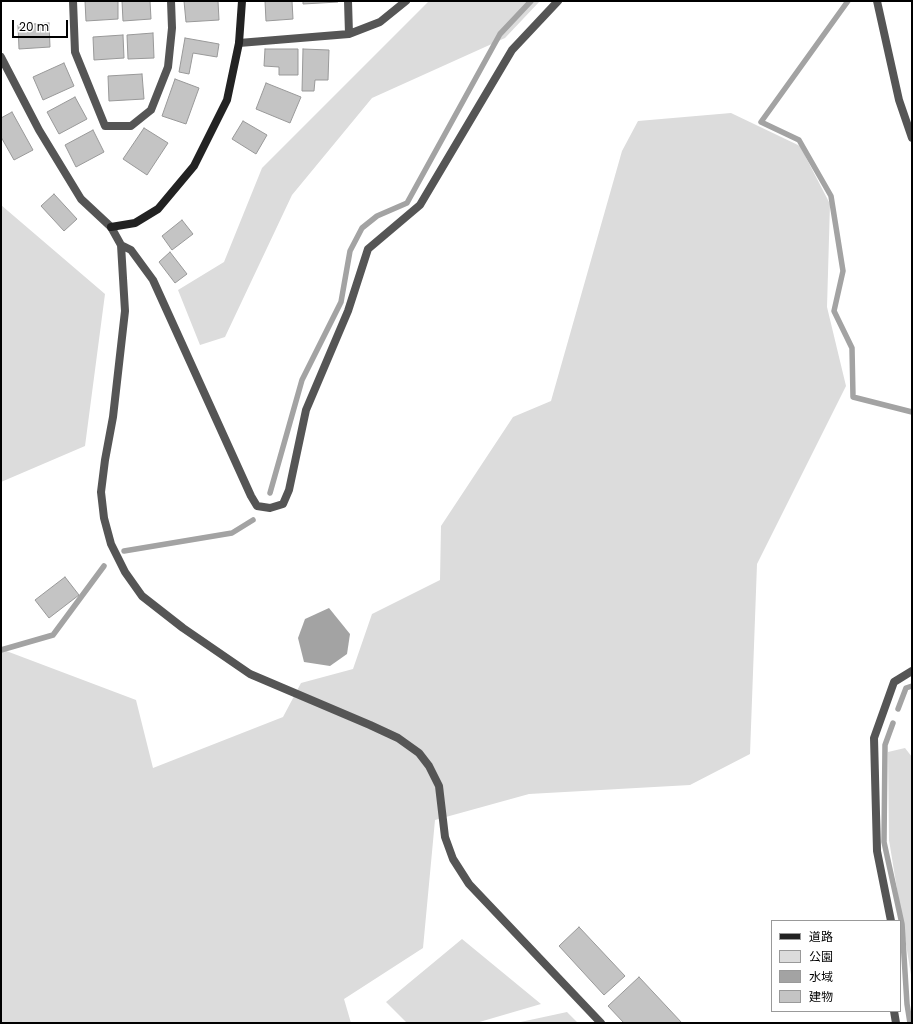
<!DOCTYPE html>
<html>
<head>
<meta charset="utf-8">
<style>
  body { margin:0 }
  #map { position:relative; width:913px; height:1024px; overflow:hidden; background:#fff; font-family:Poppins,"Noto Sans JP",sans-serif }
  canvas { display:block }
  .frame { position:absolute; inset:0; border:2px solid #000; pointer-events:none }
  .legend { position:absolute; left:771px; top:920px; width:130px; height:92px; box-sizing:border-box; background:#fff; border:1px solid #999; margin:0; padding:5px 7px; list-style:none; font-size:12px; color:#000 }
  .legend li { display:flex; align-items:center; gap:8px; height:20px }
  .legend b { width:20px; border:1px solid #999 }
  .scale { position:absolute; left:12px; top:20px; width:56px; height:18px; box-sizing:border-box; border:2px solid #000; border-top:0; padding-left:5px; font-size:12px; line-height:14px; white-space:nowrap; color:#000; -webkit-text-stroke:3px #fff; paint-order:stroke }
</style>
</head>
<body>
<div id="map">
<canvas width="913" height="1024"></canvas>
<div class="frame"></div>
<ul class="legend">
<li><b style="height:5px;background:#222"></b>道路</li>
<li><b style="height:11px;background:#dcdcdc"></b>公園</li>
<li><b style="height:11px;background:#a3a3a3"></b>水域</li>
<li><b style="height:11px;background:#c4c4c4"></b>建物</li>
</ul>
<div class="scale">20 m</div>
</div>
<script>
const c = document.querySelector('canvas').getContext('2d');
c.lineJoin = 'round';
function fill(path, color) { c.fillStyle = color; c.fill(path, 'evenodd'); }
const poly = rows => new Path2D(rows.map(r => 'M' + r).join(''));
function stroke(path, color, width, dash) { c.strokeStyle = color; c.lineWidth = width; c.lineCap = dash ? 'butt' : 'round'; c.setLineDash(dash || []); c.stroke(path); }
const green = poly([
  [429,1,540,1,505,38,372,98,292,195,225,337,200,345,178,290,224,262,262,168],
  [731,113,800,146,830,204,827,307,846,386,757,564,750,754,690,785,529,794,435,820,423,948,344,999,351,1023,1,1023,1,649,136,700,153,768,283,717,301,683,353,669,372,614,440,580,441,526,513,417,551,401,622,151,638,121],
  [1,205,105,294,85,446,1,482],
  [905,748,912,757,912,981,889,840,888,752],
  [462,939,541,1004,476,1023,407,1023,386,1002],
  [567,1012,578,1023,516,1023]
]);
const water = poly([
  [329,608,350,634,347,654,330,666,304,662,298,638,305,619]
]);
const stream = poly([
  [848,1,761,122,799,140,831,196,843,271,834,311,852,348,853,397,912,412],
  [270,493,302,380,341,302,350,251,362,228,377,216,407,203,500,34,531,1],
  [124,551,232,533,253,520],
  [1,650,53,635,104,566],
  [898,709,906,688,912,686],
  [893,723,885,745,884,842,902,924,907,1004,910,1023]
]);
const building = poly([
  [85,1,118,1,118,19,86,21,85,1],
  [122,1,150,1,151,19,123,21,122,1],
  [184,1,218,1,219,20,186,22,184,1],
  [265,1,292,1,293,19,266,21,265,1],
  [303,1,338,1,338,2,303,4,303,1],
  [49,23,50,47,19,49,18,25,49,23],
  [153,33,154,58,128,59,127,35,153,33],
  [123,35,124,58,94,60,93,37,123,35],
  [185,38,219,44,217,57,193,53,189,74,179,72,185,38],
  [265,49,298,49,298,75,279,75,279,67,264,66,265,49],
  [303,49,329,50,328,80,315,80,314,91,302,91,303,49],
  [64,63,74,86,43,100,33,77,64,63],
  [142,74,144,99,109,101,108,76,142,74],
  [175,79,199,88,186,124,162,116,175,79],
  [266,83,301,97,290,123,256,109,266,83],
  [75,97,87,119,59,134,47,112,75,97],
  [12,112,33,150,14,160,1,137,1,118,12,112],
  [243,121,267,135,256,154,232,139,243,121],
  [144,128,168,143,147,175,123,159,144,128],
  [93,130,104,152,76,167,65,145,93,130],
  [54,194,77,219,64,231,41,206,54,194],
  [182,220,193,234,172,250,162,236,182,220],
  [170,252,187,274,175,283,159,262,170,252],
  [65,577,79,595,49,618,35,600,65,577],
  [579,927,625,976,604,995,559,946,579,927],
  [639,977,682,1023,624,1023,608,1006,639,977]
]);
const street = poly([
  [73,1,75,52,105,126,131,126,151,110,168,67,172,28,171,1],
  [348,1,349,34],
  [877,1,899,100,912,138],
  [239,43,349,34,380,22,406,1],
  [1,57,39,130,81,199,111,227,121,245,125,311,113,417,105,460,101,492,104,518,111,544,125,572,142,596,183,628,250,674,370,725,398,738,419,753,429,766,439,786,445,837,453,859,469,884,601,1023],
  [121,245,131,250,153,280,251,496,257,506,270,508,283,504,289,490,306,410,348,311,368,249,420,205,512,50,558,1],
  [891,921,877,851,874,738,894,682,912,671],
  [894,1011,896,1023]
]);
const secondary = poly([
  [111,227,135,223,158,209,194,166,227,100,239,43,242,1]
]);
fill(green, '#dcdcdc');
fill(water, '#a3a3a3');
stroke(stream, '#a3a3a3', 5.5);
fill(building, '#c4c4c4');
stroke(building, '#999', 1);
stroke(street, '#555', 8);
stroke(secondary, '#222', 8);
</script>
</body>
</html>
